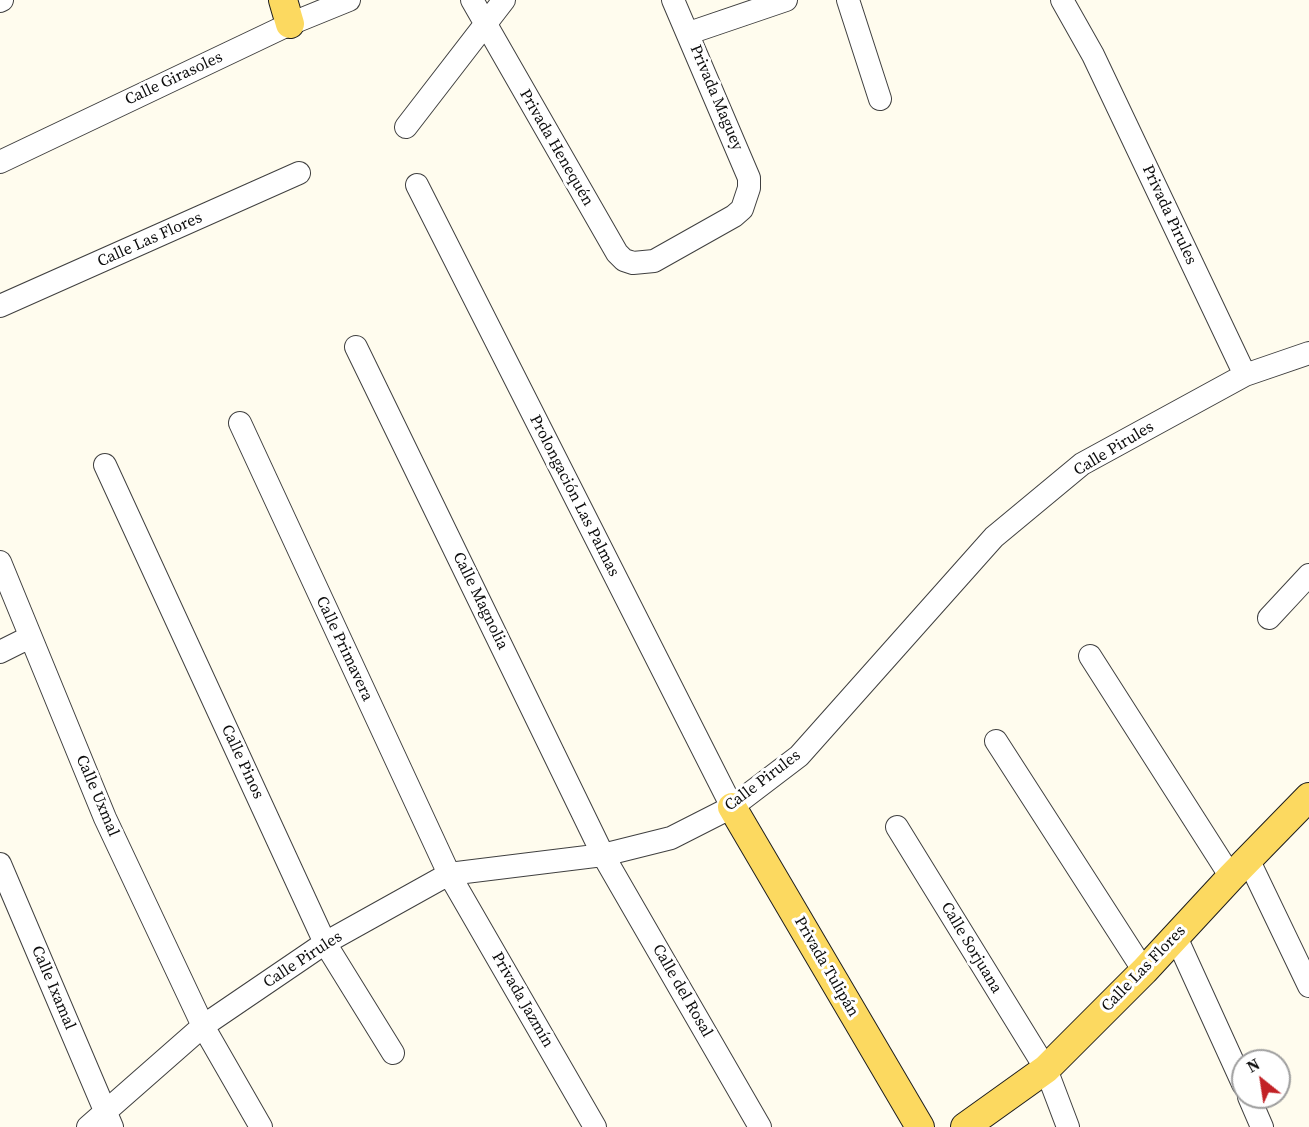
<!DOCTYPE html>
<html>
<head>
<meta charset="utf-8">
<style>
  body { margin:0 }
  #map { position:relative; width:1309px; height:1127px; overflow:hidden; background:#fffcee; font-family:"Source Serif 4",serif }
  canvas { display:block }
  .north { position:absolute; left:1231px; top:1049px; width:60px; height:60px; box-sizing:border-box; background:#fff; border:2px solid #9e9e9e; border-radius:50%; rotate:330deg; font-size:16px; font-weight:700; line-height:24px; text-align:center; color:#0d0d0d }
  .north::after { content:''; display:block; margin:auto; width:21px; height:27px; background:#c22126; clip-path:polygon(50% 0,100% 100%,50% 72%,0 100%) }
</style>
</head>
<body>
<div id="map">
<canvas width="1309" height="1127"></canvas>
<div class="north">N</div>
</div>
<script>
const c = document.querySelector('canvas').getContext('2d');
c.lineJoin = 'round';
const poly = rows => new Path2D(rows.map(r => 'M' + r).join(''));
function stroke(path, color, width, dash) { c.strokeStyle = color; c.lineWidth = width; c.lineCap = dash ? 'butt' : 'round'; c.setLineDash(dash || []); c.stroke(path); }
function label(font, color, halo, rows, align = 'center') {
  c.font = font + ' "Source Serif 4",serif'; c.lineWidth = 6; c.setLineDash([]); c.textBaseline = 'middle'; c.strokeStyle = halo; c.fillStyle = color; for (const [text, x, y, turn = 0] of rows) {
    c.save(); c.translate(x, y); c.rotate((+turn || 0) * Math.PI / 180); c.textAlign = isNaN(turn) ? turn : align; if (halo) c.strokeText(text, 0, 0); c.fillText(text, 0, 0); c.restore();
  }
}
const minor = poly([
  [472,0,617,253,624,260,633,263,654,261,734,216,742,209,749,188,749,178,673,0],
  [848,0,880,99],
  [1062,0,1093,55,1245,375],
  [0,1,2,0],
  [689,33,786,0],
  [406,127,504,0],
  [0,162,290,24,349,0],
  [417,185,732,807],
  [0,306,299,173],
  [356,347,603,855,760,1127],
  [240,423,449,874,595,1127],
  [105,465,325,943,393,1053],
  [0,562,105,818,203,1026,261,1127],
  [1269,618,1309,575],
  [0,652,30,637],
  [1090,656,1231,877],
  [996,741,1144,971],
  [897,827,1046,1069,1068,1127],
  [1248,859,1309,986],
  [0,864,112,1127],
  [1176,937,1243,1084],
  [1249,1097,1262,1127],
  [88,1127,203,1026,325,943,449,874,603,855,671,838,732,807,799,756,994,537,1082,464,1245,375,1309,353]
]);
const major = poly([
  [283,0,290,24],
  [732,807,920,1127],
  [965,1127,1046,1069,1144,971,1231,877,1309,797]
]);
const streetNames = [
  ["Calle Girasoles",174,79,-25],
  ["Privada Maguey",716,98,67],
  ["Privada Henequén",556,148,60],
  ["Privada Pirules",1169,215,65],
  ["Calle Las Flores",150,240,-24],
  ["Calle Pirules",1114,449,-31],
  ["Prolongación Las Palmas",574,496,63],
  ["Calle Magnolia",480,601,64],
  ["Calle Primavera",344,649,65],
  ["Calle Pinos",242,762,65],
  ["Calle Pirules",763,781,-37],
  ["Calle Uxmal",97,796,67],
  ["Calle Sorjuana",971,948,59],
  ["Calle Pirules",303,960,-33],
  ["Privada Tulipán",826,967,60],
  ["Calle Las Flores",1144,969,-46],
  ["Calle Ixamal",53,988,67],
  ["Calle del Rosal",682,991,60],
  ["Privada Jazmín",522,1000,60]
];
stroke(minor, '#404040', 24);
stroke(major, '#1e1e1e', 30);
stroke(minor, '#fff', 22);
stroke(major, '#fcd960', 28);
label('16px', '#0d0d0d', '#fff', streetNames);
</script>
</body>
</html>
